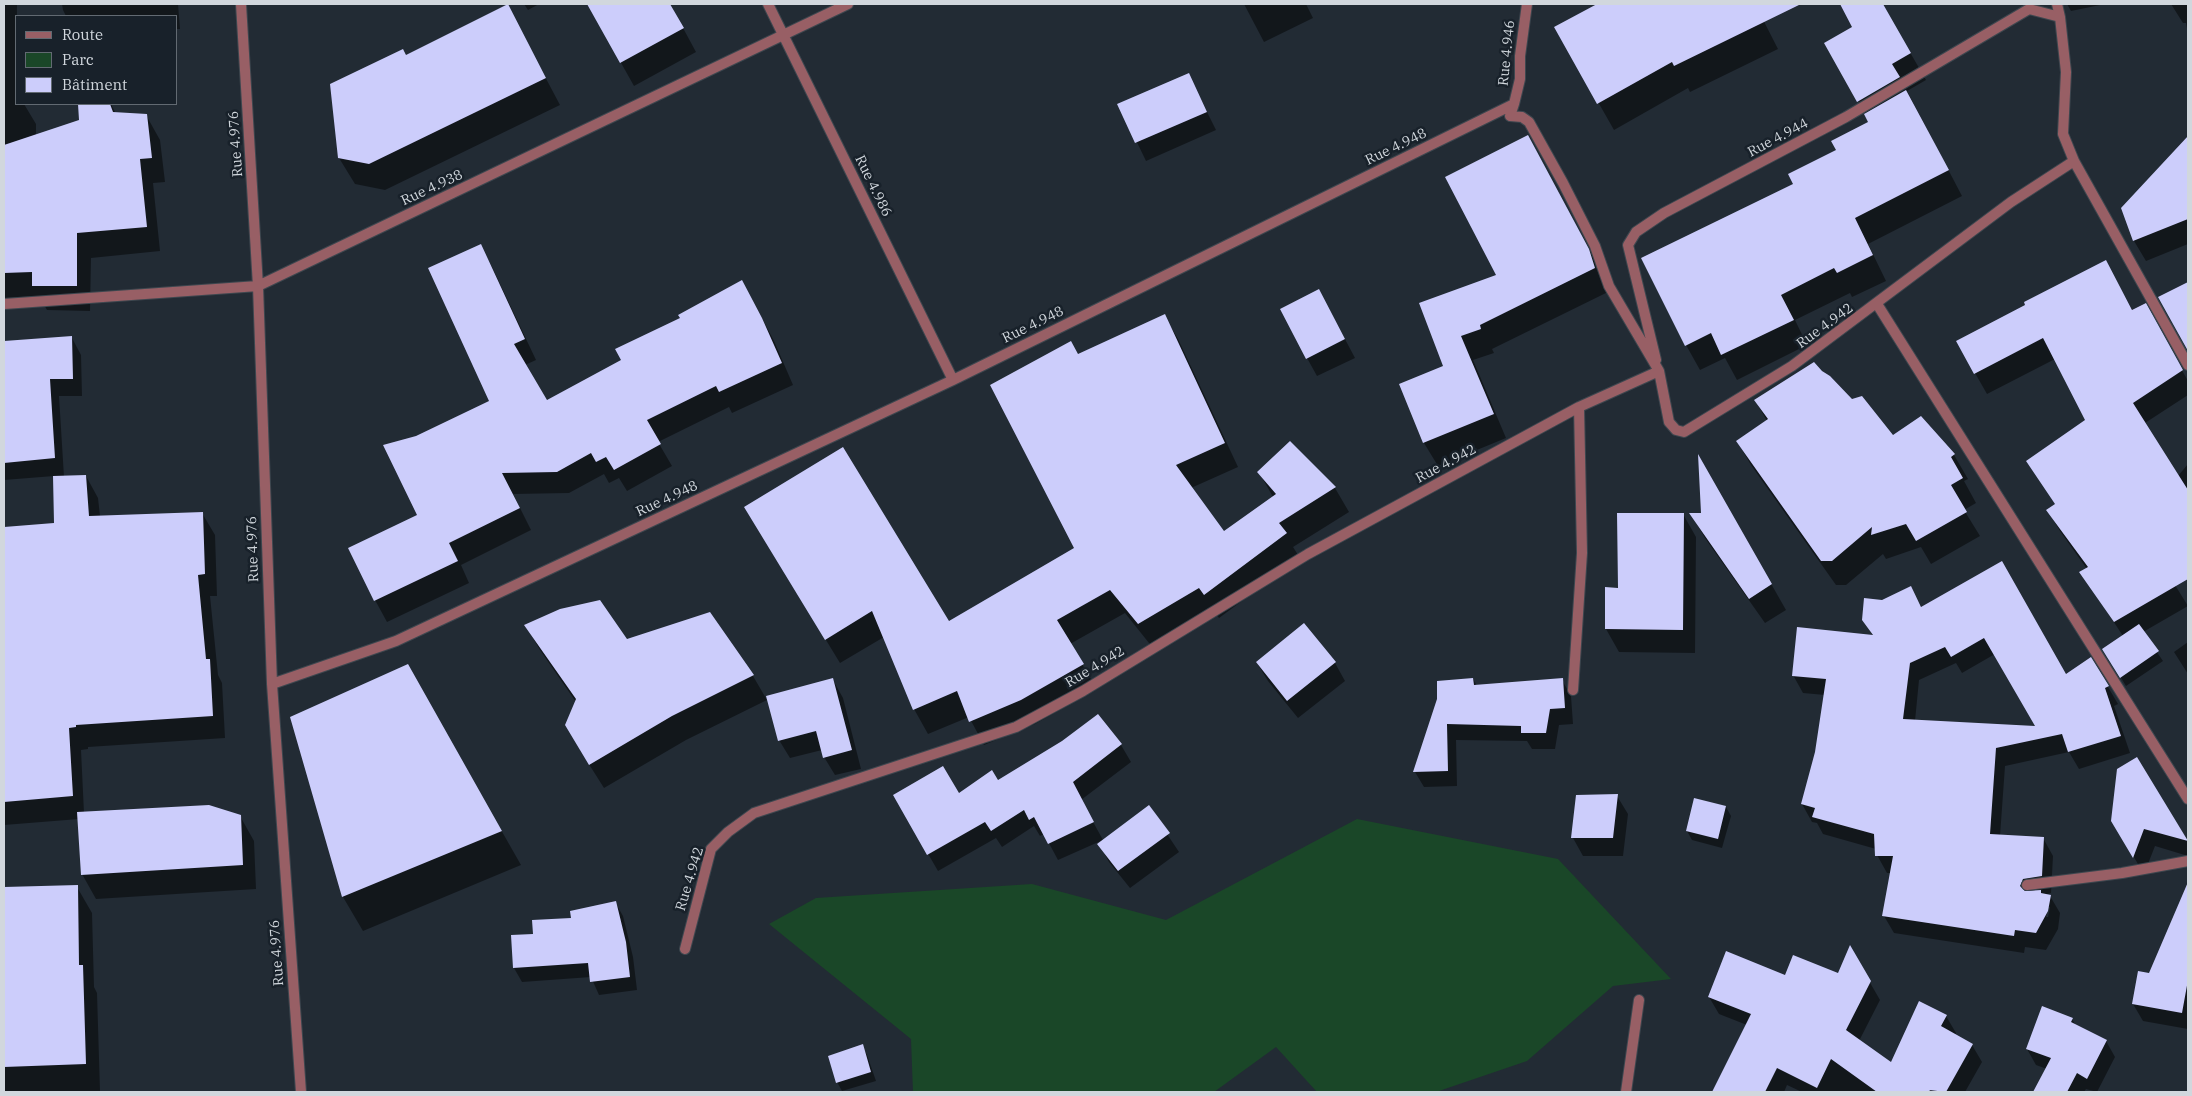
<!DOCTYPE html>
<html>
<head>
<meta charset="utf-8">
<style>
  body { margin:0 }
  #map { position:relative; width:2192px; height:1096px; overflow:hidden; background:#222b34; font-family:"IBM Plex Serif",serif }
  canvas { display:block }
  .frame { position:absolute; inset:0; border:5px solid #d1d7dd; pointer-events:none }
  .legend { position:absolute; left:15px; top:15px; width:162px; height:90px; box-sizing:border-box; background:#18212a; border:1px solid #626a72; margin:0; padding:6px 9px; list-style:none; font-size:15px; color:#d1d7dd }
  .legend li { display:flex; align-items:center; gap:10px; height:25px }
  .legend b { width:25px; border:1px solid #626a72 }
</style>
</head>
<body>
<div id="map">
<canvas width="2192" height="1096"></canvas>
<div class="frame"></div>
<ul class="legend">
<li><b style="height:6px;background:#985f65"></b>Route</li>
<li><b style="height:14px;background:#1a4728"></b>Parc</li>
<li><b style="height:14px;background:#cccdfb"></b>Bâtiment</li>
</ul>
</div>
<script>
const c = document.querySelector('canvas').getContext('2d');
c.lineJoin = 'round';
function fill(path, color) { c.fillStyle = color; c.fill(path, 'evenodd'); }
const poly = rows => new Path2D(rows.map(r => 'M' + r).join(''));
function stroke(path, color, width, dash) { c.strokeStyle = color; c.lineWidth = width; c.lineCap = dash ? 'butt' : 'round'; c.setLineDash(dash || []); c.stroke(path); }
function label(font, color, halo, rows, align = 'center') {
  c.font = font + ' "IBM Plex Serif",serif'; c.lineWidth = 5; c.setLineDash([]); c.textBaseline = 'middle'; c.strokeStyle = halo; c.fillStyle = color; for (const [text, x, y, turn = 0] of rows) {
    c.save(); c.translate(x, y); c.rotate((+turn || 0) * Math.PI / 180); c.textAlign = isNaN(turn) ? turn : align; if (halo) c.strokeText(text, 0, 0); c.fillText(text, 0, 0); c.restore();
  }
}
const green = poly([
  [1357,819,1558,859,1671,979,1613,986,1527,1061,1436,1092,1317,1092,1276,1047,1214,1092,913,1092,911,1039,769,924,816,898,1032,884,1166,920]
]);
const shadow = poly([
  [4,4,17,4,16,104,24,104,36,124,36,136,81,121,79,104,111,104,116,114,146,115,160,140,165,182,153,183,160,251,91,258,90,311,47,310,39,296,4,298],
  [62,4,178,4,180,29,176,29,176,16,66,16,63,10],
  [524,4,539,4,528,10],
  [588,4,670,4,696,52,634,86],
  [1244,4,1306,4,1313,18,1264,42],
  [1599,4,1755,4,1778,49,1690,92,1688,88,1614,130,1556,28],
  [1841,4,1882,4,1926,80,1907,91,1962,196,1868,244,1886,281,1852,297,1850,293,1795,320,1807,345,1737,380,1725,358,1700,370,1686,345,1795,185,1870,122,1826,43,1854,28],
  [2067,4,2105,4,2071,11],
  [2171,4,2188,4,2188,34,2186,23,2183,23],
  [507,5,560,105,385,190,355,184,339,158,405,56],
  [1188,74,1216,130,1146,161,1119,105],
  [1528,137,1602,274,1608,292,1492,349,1494,353,1473,360,1506,438,1438,466,1424,443,1401,385,1444,367,1421,304,1497,276],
  [2188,139,2188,244,2146,261,2134,241,2123,209],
  [480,246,492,267,536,360,525,365,547,401,754,303,774,341,793,385,732,413,729,407,658,442,672,466,627,491,619,478,609,483,604,474,569,493,513,494,531,530,461,565,469,583,387,622,375,600,419,516,417,437,491,402],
  [2105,261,2133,311,2145,305,2188,381,2188,395,2145,423,2178,476,2188,464,2188,556,2139,527,2188,606,2143,632,2163,661,2126,686,2109,658,2123,636,2081,572,2087,569,2060,531,2048,511,2056,505,2028,461,2087,420,2055,359,1987,394,1975,373],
  [2188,283,2188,349,2160,298],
  [1329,309,1355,358,1317,376,1307,358],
  [1164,315,1178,339,1238,467,1191,488,1224,533,1273,497,1259,472,1335,488,1349,512,1293,547,1300,558,1219,618,1214,611,1153,648,1125,613,1070,644,1097,689,1035,724,984,745,969,717,928,734,914,709,884,637,840,663,760,532,949,623,1076,548,1077,355],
  [72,338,81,355,82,396,59,396,64,477,86,476,98,498,100,516,202,513,215,535,217,596,210,596,218,675,222,683,225,738,88,747,88,749,81,750,84,813,240,816,254,841,256,889,96,899,82,874,79,819,4,825,4,528,55,524,54,476,4,480,4,343],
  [1755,400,1852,401,1893,437,1921,418,1954,455,1968,479,1964,481,1976,503,1964,510,1980,536,1931,564,1921,547,1886,559,1883,554,1846,585,1836,585,1751,465,1737,441,1767,421],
  [1700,459,1786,610,1765,623,1705,538,1691,514,1703,514],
  [1683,514,1696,537,1695,653,1619,652,1606,629],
  [1910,587,1922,608,2066,676,2108,687,2118,704,2114,706,2130,753,2079,769,2069,752,2005,766,2000,836,2043,838,2053,856,2051,893,2044,895,2050,896,2060,913,2058,929,2046,950,2025,947,2024,953,1894,933,1884,916,1891,873,1887,873,1877,855,1876,849,1823,834,1817,823,1812,822,1802,804,1816,752,1825,695,1803,693,1793,675,1873,636,1864,619,1882,601],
  [1995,654,2037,727,1915,721,1919,680,1956,663,1962,673],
  [2048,907,2050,907,2048,917,2046,917],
  [710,613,753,676,767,700,686,740,604,788,580,750,576,702,540,650,526,626,627,641],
  [2188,642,2188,674,2174,652],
  [1257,663,1335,663,1345,681,1298,718,1268,681],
  [1473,679,1477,686,1562,680,1571,696,1573,724,1559,725,1555,749,1532,749,1527,741,1456,740,1457,786,1424,787,1415,772],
  [833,680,843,698,861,769,835,775,824,757,822,750,790,758,779,740],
  [427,700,521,865,363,931,343,897,292,718],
  [1097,715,1121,745,1131,762,1081,800,1103,840,1058,860,1044,834,1040,836,1034,826,1002,847,996,838,938,871,894,795,958,795,998,781,1063,742],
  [2137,759,2188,841,2188,856,2155,846,2144,874,2123,839],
  [1617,796,1628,814,1623,856,1583,856,1573,838],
  [1149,807,1179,852,1130,888,1109,862,1099,844],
  [1726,807,1731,816,1722,848,1692,840,1687,831],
  [77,887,92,913,94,987,97,993,100,1091,4,1092,4,888],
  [615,902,623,916,633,957,637,990,599,995,591,977,522,982,514,968,513,936,534,935],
  [2178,909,2188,914,2188,1029,2143,1021,2133,1004,2139,973,2150,975],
  [1850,948,1880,1000,1859,1041,1891,1064,1946,1016,1956,1033,1955,1035,1972,1045,1982,1062,1965,1092,1802,1092,1787,1085,1784,1092,1713,1092,1747,1025,1719,1014,1709,997,1785,977,1838,974],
  [2072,1019,2076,1026,2106,1041,2115,1057,2097,1092,2086,1089,2084,1092,2035,1092,2047,1069,2036,1065,2027,1049],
  [862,1046,867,1055,876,1081,842,1091,837,1082]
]);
const building = poly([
  [508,4,546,78,369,164,338,158,330,84,403,49,406,55],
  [587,4,670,4,684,28,620,63],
  [1597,4,1801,4,1674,66,1672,62,1597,104,1554,27],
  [1840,4,1883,4,1911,53,1892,64,1900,77,1857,102,1824,43,1852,27],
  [1189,73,1207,112,1135,143,1117,104],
  [1906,90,1949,170,1855,218,1873,255,1837,273,1834,268,1781,295,1794,320,1721,355,1711,333,1685,346,1641,258,1793,184,1788,174,1836,150,1831,141,1868,122,1864,114],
  [78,104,110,104,113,112,147,114,152,158,140,159,147,227,77,233,77,286,32,286,32,272,4,273,4,145,79,120],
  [1528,135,1589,249,1595,268,1480,325,1481,329,1461,336,1494,414,1423,443,1399,384,1443,366,1419,303,1496,275,1445,177],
  [2188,136,2188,219,2133,241,2121,208],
  [481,244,525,339,514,344,547,400,621,360,615,349,680,318,678,315,742,280,762,318,782,363,719,392,716,386,647,420,661,444,614,470,606,457,596,462,591,453,557,472,502,473,520,508,449,543,458,561,374,601,348,548,417,515,383,445,416,436,489,401,428,268],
  [2106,260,2132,310,2146,303,2183,370,2133,403,2188,490,2188,579,2114,622,2079,572,2088,567,2046,510,2055,504,2026,461,2085,420,2043,338,1974,374,1956,341,2025,305,2024,302],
  [2188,282,2188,351,2158,297],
  [1319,289,1345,339,1306,359,1280,309],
  [1165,314,1225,443,1176,465,1224,531,1276,494,1257,472,1290,441,1336,487,1279,523,1287,533,1204,595,1199,588,1138,624,1110,590,1057,620,1084,664,1021,700,969,722,957,691,913,710,872,611,825,640,744,507,843,447,949,621,1074,548,990,385,1071,341,1078,354],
  [72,336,73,379,50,379,55,458,4,463,4,341],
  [1814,362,1822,371,1830,376,1852,399,1862,396,1893,435,1921,416,1955,454,1951,457,1963,478,1951,485,1967,512,1916,541,1906,524,1871,535,1872,527,1832,561,1821,561,1736,441,1768,419,1754,400],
  [1698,454,1772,584,1749,599,1689,513,1701,513],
  [86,475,89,516,203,512,205,574,198,575,206,659,210,659,213,716,76,725,76,727,69,728,73,796,4,802,4,527,54,523,53,476],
  [1617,513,1684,513,1683,630,1605,629,1605,587,1618,588],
  [2002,561,2066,674,2091,657,2109,686,2105,688,2121,736,2068,752,2062,734,1996,748,1990,834,2044,837,2042,876,2023,879,2020,886,2025,891,2041,890,2041,893,2051,895,2048,911,2036,933,2015,930,2014,936,1882,916,1893,856,1875,856,1874,834,1812,817,1815,808,1801,804,1815,752,1826,679,1792,676,1797,627,1873,635,1862,620,1864,598,1882,600,1911,586,1921,607],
  [1984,638,2035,726,1903,719,1910,663,1945,647,1951,657],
  [600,600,627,639,710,612,754,675,672,716,589,765,565,725,576,699,524,625,560,609],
  [1304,623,1336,662,1287,701,1256,662],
  [2139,624,2159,651,2120,678,2102,649],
  [408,664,502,831,342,897,290,717],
  [833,678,852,750,823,758,816,731,778,741,766,696],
  [1473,678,1474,685,1563,678,1565,708,1550,709,1546,733,1521,733,1521,726,1447,724,1448,771,1413,772,1437,699,1437,681],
  [1098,714,1122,744,1073,782,1094,822,1048,844,1034,817,1029,820,1024,810,991,831,985,822,927,855,893,795,943,766,959,793,992,770,998,780,1062,741],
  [2137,757,2188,841,2144,829,2133,858,2111,821,2117,769],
  [1618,794,1613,838,1571,838,1576,795],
  [1694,798,1726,806,1718,839,1686,831],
  [209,805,241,815,243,865,81,875,77,812],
  [1149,805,1170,833,1118,871,1097,844],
  [2188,882,2188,980,2182,1013,2132,1004,2138,971,2149,973],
  [78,885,79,965,83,965,86,1064,4,1067,4,887],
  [616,901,626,942,630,977,590,982,588,963,513,968,511,935,533,934,532,920,571,918,570,911],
  [1850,945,1871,981,1846,1030,1891,1062,1919,1001,1947,1015,1941,1026,1973,1044,1946,1092,1929,1090,1932,1092,1877,1092,1831,1059,1817,1088,1777,1068,1765,1092,1712,1092,1751,1014,1708,997,1726,951,1785,975,1793,955,1838,973],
  [2042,1006,2073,1018,2071,1022,2107,1040,2087,1079,2077,1073,2067,1092,2033,1092,2051,1058,2026,1049],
  [863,1044,871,1072,836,1083,828,1056]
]);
const street = poly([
  [241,4,258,286,272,684,301,1092],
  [768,4,953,380],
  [1514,104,1520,79,1520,56,1527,4],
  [2074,161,2188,365],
  [4,304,258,286,848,4],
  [1877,304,2188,799],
  [1656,360,1628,245,1636,232,1664,213,1846,117,2029,9,2060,17],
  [272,684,396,641,953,380,1514,104,1510,116,1522,117,1529,122,1563,183,1595,246,1609,286,1659,371],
  [1573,690,1582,553,1579,407],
  [2027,885,2122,873,2188,861],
  [685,949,711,849,728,832,754,813,1016,727,1083,691,1308,554,1579,407,1659,371,1669,422,1676,430,1684,432,1792,366,2011,202,2074,161,2063,134,2066,72,2060,17,2057,4],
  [1626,1092,1639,1000]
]);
const streetNames = [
  ["Rue 4.946",1507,53,-84],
  ["Rue 4.944",1778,138,-28],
  ["Rue 4.976",236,144,-94],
  ["Rue 4.948",1396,147,-26],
  ["Rue 4.986",873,186,64],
  ["Rue 4.938",432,188,-25],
  ["Rue 4.948",1033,325,-26],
  ["Rue 4.942",1825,326,-36],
  ["Rue 4.942",1446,464,-28],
  ["Rue 4.948",667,499,-25],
  ["Rue 4.976",253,549,-92],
  ["Rue 4.942",1095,667,-31],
  ["Rue 4.942",690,879,-73],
  ["Rue 4.976",277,953,-94]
];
fill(green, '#1a4728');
fill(shadow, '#0007');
fill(building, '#cccdfb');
stroke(street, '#3e474f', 12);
stroke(street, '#985f65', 10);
label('14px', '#d1d7dd', '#18212a', streetNames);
</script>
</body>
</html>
